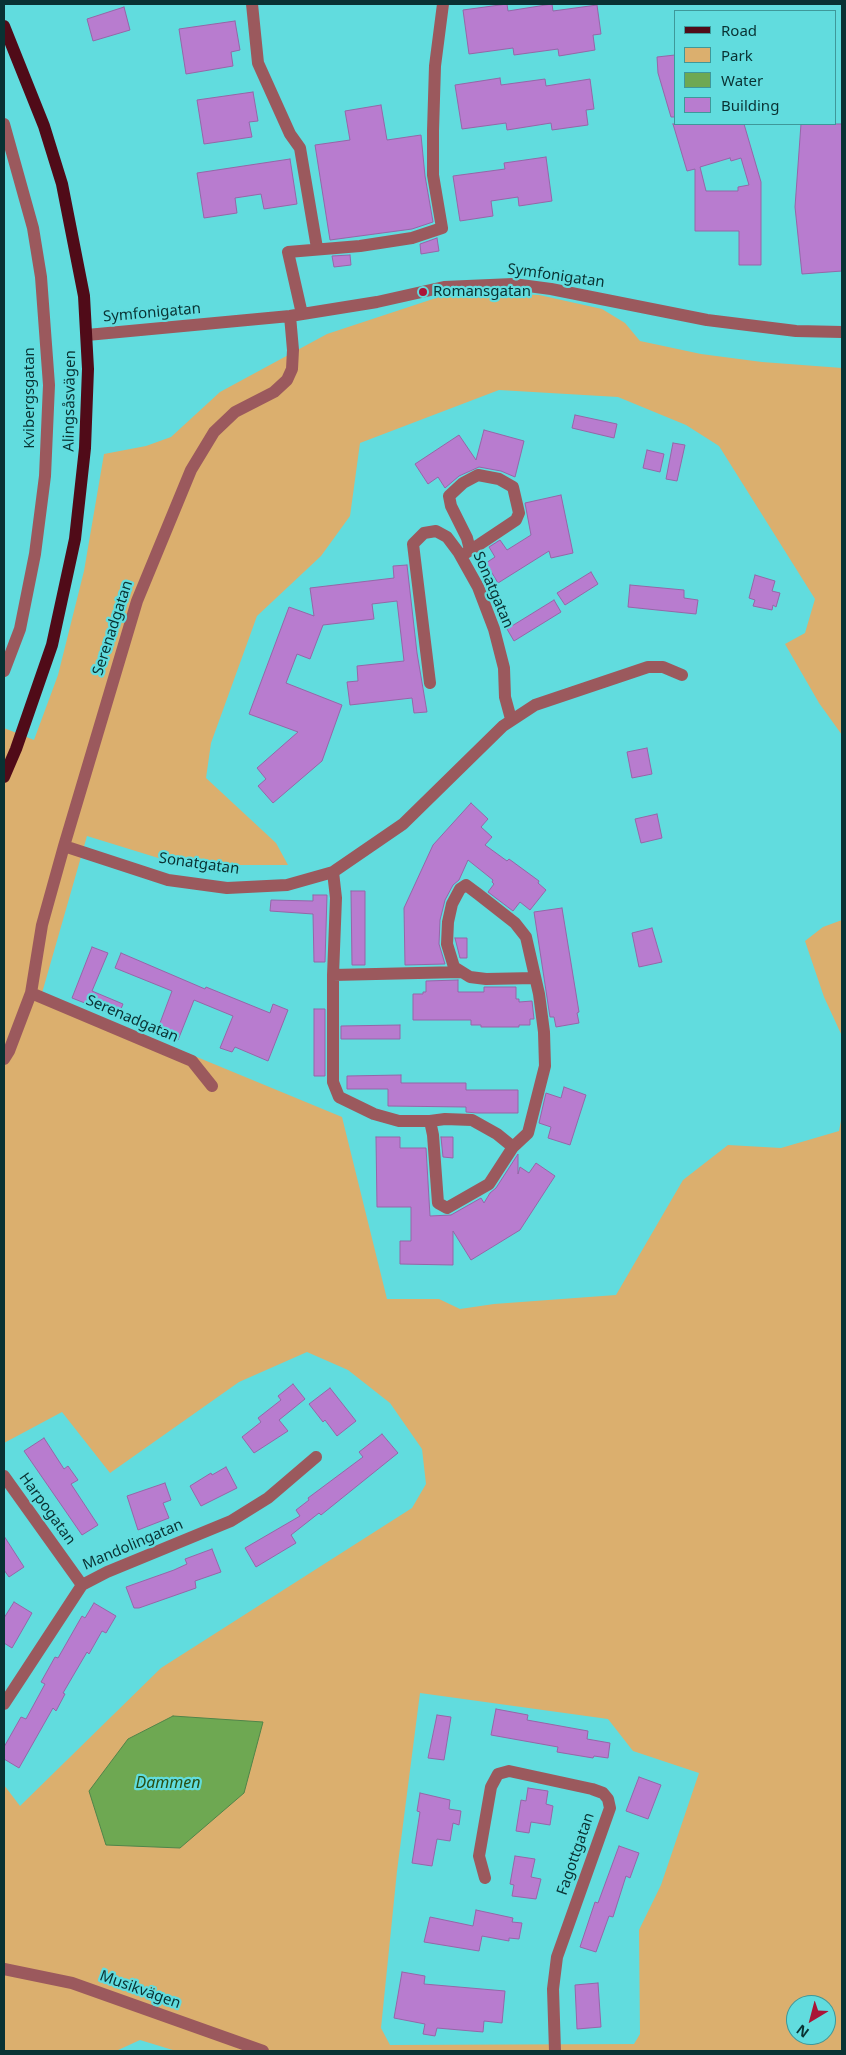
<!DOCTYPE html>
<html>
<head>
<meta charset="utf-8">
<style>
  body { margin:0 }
  #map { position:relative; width:846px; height:2055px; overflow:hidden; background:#61dcde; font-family:"Noto Sans",sans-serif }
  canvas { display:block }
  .frame { position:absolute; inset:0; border:5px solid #093233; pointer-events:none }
  .legend { position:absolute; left:674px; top:10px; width:162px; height:115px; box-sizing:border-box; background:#61dcde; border:1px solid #3e989a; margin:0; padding:6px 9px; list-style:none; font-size:15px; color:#093233 }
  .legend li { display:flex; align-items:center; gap:10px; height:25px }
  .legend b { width:25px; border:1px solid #3e989a }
  .north { position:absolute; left:786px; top:1995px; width:50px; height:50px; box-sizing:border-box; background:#61dcde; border:1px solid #3e989a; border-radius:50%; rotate:217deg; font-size:14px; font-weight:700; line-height:20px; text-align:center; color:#093233 }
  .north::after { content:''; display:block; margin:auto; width:18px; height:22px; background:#aa1438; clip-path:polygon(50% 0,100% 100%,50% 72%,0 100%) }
</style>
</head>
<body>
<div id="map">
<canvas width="846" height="2055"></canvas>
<div class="frame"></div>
<ul class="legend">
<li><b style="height:6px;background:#500b18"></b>Road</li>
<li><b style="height:14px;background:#dbaf6e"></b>Park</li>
<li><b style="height:14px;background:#6ea852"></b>Water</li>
<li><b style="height:14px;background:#b87ccf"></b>Building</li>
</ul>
<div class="north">N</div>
</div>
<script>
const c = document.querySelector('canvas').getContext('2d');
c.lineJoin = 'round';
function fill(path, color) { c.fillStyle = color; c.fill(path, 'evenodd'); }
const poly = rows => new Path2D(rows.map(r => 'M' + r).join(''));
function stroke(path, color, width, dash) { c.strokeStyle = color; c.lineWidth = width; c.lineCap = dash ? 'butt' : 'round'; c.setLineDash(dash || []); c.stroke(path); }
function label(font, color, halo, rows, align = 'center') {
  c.font = font + ' "Noto Sans",sans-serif'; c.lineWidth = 4.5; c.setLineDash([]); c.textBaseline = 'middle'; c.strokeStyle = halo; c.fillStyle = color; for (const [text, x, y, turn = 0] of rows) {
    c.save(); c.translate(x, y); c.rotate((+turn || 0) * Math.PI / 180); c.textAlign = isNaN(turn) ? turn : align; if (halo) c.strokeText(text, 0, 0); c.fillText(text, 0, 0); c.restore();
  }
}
const green = poly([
  [479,292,539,295,602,309,625,323,640,341,701,354,762,362,842,368,842,735,819,703,785,644,805,633,815,599,719,446,686,425,618,397,499,390,360,443,350,516,321,556,257,616,211,743,206,778,276,843,288,865,181,865,87,836,42,993,342,1117,387,1299,439,1299,460,1309,494,1304,616,1295,683,1180,728,1145,781,1148,839,1131,842,1115,842,2051,176,2051,140,2040,116,2051,4,2051,4,1785,20,1806,161,1668,412,1508,426,1484,422,1449,390,1403,348,1370,307,1352,239,1382,110,1473,62,1412,4,1443,4,728,34,740,58,675,84,571,104,454,146,446,171,437,220,392,327,334,439,297],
  [420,1693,608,1719,633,1751,699,1773,661,1885,639,1930,640,2034,634,2044,390,2045,381,2028,397,1871],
  [796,2005,826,2005,826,2035,796,2035],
  [842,920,842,1036,824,997,805,941,823,927]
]);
const water = poly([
  [173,1716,263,1722,244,1793,180,1848,106,1845,89,1791,128,1739,173,1716]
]);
const building = poly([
  [507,4,508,11,552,4,553,11,597,5,601,34,593,35,595,50,559,56,558,49,514,55,513,48,469,54,463,10,507,4],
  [124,7,130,30,93,41,87,19,124,7],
  [235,21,240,50,231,52,233,66,186,74,179,29,235,21],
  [675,55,675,117,671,117,658,73,657,57,675,55],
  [500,78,501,85,545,79,546,86,590,79,594,109,586,110,588,125,552,130,551,123,507,130,506,123,462,129,455,85,500,78],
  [253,92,258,121,249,122,252,137,204,144,197,100,253,92],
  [381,105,387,140,421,135,425,176,433,222,412,229,330,240,315,145,350,140,345,111,381,105],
  [673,124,744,124,761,182,761,265,739,265,739,231,695,231,695,169,687,171,673,124],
  [730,158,731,161,741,158,749,185,738,187,738,191,706,191,700,167,730,158],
  [801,124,842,124,842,271,802,274,795,207,801,124],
  [546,157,552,201,519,206,518,197,491,201,493,216,460,221,453,176,505,169,504,163,546,157],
  [290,159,297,204,264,209,261,194,235,198,237,213,204,218,197,173,290,159],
  [437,238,439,251,421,254,420,244,437,238],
  [350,255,351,265,334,267,332,256,350,255],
  [575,415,617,424,614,438,572,428,575,415],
  [484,430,524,441,515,477,501,471,479,467,459,476,445,488,438,477,428,484,415,464,459,435,476,460,484,430],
  [673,443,685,445,677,481,666,479,673,443],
  [647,450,664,454,660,472,643,468,647,450],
  [561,495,573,553,551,558,549,551,498,583,486,563,495,557,489,547,500,540,507,550,531,535,525,503,561,495],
  [407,565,417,653,427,712,414,713,412,698,350,705,347,682,358,681,357,666,404,661,397,601,372,604,374,619,323,625,310,659,297,654,286,683,342,705,322,761,273,803,258,786,266,779,257,768,298,732,249,714,289,607,314,616,310,588,394,578,393,566,407,565],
  [591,572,598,584,565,605,557,593,591,572],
  [755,575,775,581,772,591,780,593,776,607,773,605,772,610,753,606,755,600,749,598,755,575],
  [630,585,684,590,684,598,698,600,696,614,628,607,630,585],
  [554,600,561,612,514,641,507,629,554,600],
  [647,748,652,774,632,778,627,752,647,748],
  [471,803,488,819,481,827,492,837,485,845,507,861,509,859,539,881,538,883,546,890,530,910,520,902,513,911,488,892,494,884,492,882,493,880,468,860,459,880,453,885,445,900,440,920,439,944,445,964,405,965,404,908,433,845,471,803],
  [657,814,662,838,641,843,635,819,657,814],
  [351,891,365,891,365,965,352,965,351,891],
  [313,895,327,895,325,962,314,962,313,914,270,911,271,900,313,901,313,895],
  [562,908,579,1012,577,1013,579,1023,556,1027,554,1017,550,1017,534,912,562,908],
  [652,928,662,962,639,967,632,933,652,928],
  [455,938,467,938,467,958,460,958,455,938],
  [92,947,108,953,92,991,123,1004,118,1016,72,998,92,947],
  [121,953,205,989,206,987,270,1013,273,1004,288,1010,268,1061,235,1047,232,1052,220,1048,233,1016,194,1000,178,1040,157,1031,172,991,115,968,121,953],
  [458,980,458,992,484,992,484,987,516,987,516,999,519,999,519,1002,532,1001,534,1019,530,1019,530,1025,519,1025,519,1027,481,1027,481,1025,471,1025,471,1020,413,1020,413,994,423,994,423,992,426,992,426,981,458,980],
  [314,1009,325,1009,325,1076,314,1076,314,1009],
  [400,1025,400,1039,341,1039,341,1026,400,1025],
  [401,1075,401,1083,466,1083,466,1090,518,1090,518,1113,477,1113,466,1112,466,1107,388,1106,388,1089,347,1089,347,1076,401,1075],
  [564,1087,586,1095,570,1145,548,1138,551,1127,539,1123,546,1093,561,1098,564,1087],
  [376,1137,400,1137,400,1148,426,1148,430,1216,451,1215,481,1198,484,1203,490,1193,496,1188,518,1154,518,1174,520,1167,529,1173,536,1163,555,1176,520,1230,471,1260,453,1231,453,1265,400,1264,400,1241,411,1241,411,1207,377,1207,376,1137],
  [441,1137,453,1137,453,1158,443,1157,441,1137],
  [293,1384,305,1399,279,1420,288,1431,254,1453,242,1437,261,1422,258,1418,281,1400,278,1396,293,1384],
  [330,1388,356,1421,337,1436,325,1420,323,1422,309,1404,330,1388],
  [382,1434,398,1453,321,1515,319,1513,291,1535,296,1543,256,1567,245,1548,300,1516,296,1510,309,1500,308,1498,363,1457,359,1452,382,1434],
  [44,1438,64,1469,68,1466,78,1480,71,1484,98,1525,82,1535,24,1451,44,1438],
  [226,1467,237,1488,201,1506,190,1486,211,1473,212,1475,226,1467],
  [165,1483,171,1500,163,1503,169,1518,138,1530,127,1496,165,1483],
  [4,1536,24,1567,9,1577,4,1570,4,1536],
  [212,1549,221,1572,195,1581,196,1588,139,1608,134,1608,126,1587,174,1570,187,1564,185,1559,212,1549],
  [14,1602,32,1613,12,1648,4,1643,4,1618,14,1602],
  [94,1603,116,1616,106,1633,102,1631,89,1654,87,1652,63,1693,65,1694,56,1711,53,1708,19,1768,4,1759,4,1747,21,1717,26,1719,45,1684,41,1682,55,1657,58,1658,82,1616,85,1618,94,1603],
  [496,1709,528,1715,527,1720,588,1731,587,1739,610,1743,608,1758,594,1756,593,1758,557,1752,558,1747,491,1735,496,1709],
  [437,1715,451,1717,444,1760,428,1758,437,1715],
  [639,1777,661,1785,648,1819,626,1811,639,1777],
  [528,1788,548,1791,546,1804,553,1806,550,1825,531,1822,529,1833,516,1831,521,1800,526,1801,528,1788],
  [420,1793,450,1800,449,1809,461,1811,459,1825,453,1823,450,1841,437,1839,432,1866,412,1863,420,1812,417,1811,420,1793],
  [619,1846,639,1853,630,1878,626,1876,613,1917,609,1916,596,1952,580,1947,595,1902,598,1903,619,1846],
  [515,1856,535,1859,531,1877,541,1879,536,1899,512,1896,514,1885,510,1884,515,1856],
  [476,1910,513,1918,512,1922,522,1923,519,1939,509,1938,509,1941,482,1936,479,1951,424,1942,430,1917,473,1926,476,1910],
  [402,1972,425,1976,424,1984,505,1991,502,2023,484,2021,483,2032,437,2028,435,2036,423,2034,425,2024,394,2018,402,1972],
  [598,1983,601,2027,577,2029,575,1985,598,1983]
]);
const minor = poly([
  [252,4,258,63,290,134,300,148,317,248],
  [4,124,33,228,41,277,49,385,45,476,35,554,20,629,4,671],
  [302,314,288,252,360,246,412,238,442,228,433,175,433,131,435,66,443,4],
  [87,335,290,316,377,302,444,287,513,284,551,289,707,320,796,331,842,332],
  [461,556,480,544,516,520,519,513,513,487,499,479,478,475,463,483,449,496,451,506,467,538,470,550],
  [430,683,413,544,424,533,436,531,447,537,459,553,478,587,494,629,504,668,505,697,511,719],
  [64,846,168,880,227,888,287,885,333,872,403,824,503,726,535,705,648,667,663,667,682,675],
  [333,872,336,898,333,975,333,1082,339,1097,374,1114,399,1121,430,1121,433,1135,438,1203,447,1208,489,1184,513,1147,497,1134,472,1120,445,1119,430,1121],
  [333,975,461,972],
  [31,993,192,1061,212,1086],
  [4,1059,9,1051,31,993,42,925,64,846,137,601,191,470,214,432,235,412,274,392,287,380,292,369,293,350,290,316],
  [513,1147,528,1133,545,1066,544,1032,539,994,526,937,515,923,478,894,466,885,460,889,452,904,448,922,447,944,454,967,470,977,486,979,535,978],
  [4,1476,82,1585],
  [4,1704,82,1585,107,1572,231,1521,268,1498,316,1457],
  [485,1878,479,1856,491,1787,498,1774,509,1771,592,1789,603,1793,608,1799,610,1808,557,1957,553,1989,555,2051],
  [4,1969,72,1983,263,2051]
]);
const major = poly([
  [4,26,44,126,62,184,84,296,88,369,85,448,75,539,52,645,16,749,4,777]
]);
const markers = [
  [423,292,5,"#aa1438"]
];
const streetNames = [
  ["Symfonigatan",556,276,8],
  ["Symfonigatan",152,313,-5],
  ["Kvibergsgatan",30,398,-90],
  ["Alingsåsvägen",70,401,-89],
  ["Sonatgatan",493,590,67],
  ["Serenadgatan",113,628,-72],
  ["Sonatgatan",199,864,8],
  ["Serenadgatan",132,1019,23],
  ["Harpogatan",47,1509,54],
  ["Mandolingatan",133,1545,-23],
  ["Fagottgatan",576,1854,-71],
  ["Musikvägen",140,1990,20]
];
const poiNames = [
  ["Romansgatan",433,292]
];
const waterNames = [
  ["Dammen",168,1783]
];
fill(green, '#dbaf6e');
fill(water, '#6ea852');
stroke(water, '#508549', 1);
fill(building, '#b87ccf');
stroke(building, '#9566a7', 1);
stroke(minor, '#9b595d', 12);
stroke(major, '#500b18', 12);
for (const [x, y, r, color] of markers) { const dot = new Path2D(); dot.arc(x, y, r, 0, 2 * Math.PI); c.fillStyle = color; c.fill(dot); stroke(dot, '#61dcde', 2); }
label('15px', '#093233', '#61dcde', streetNames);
label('15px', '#093233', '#61dcde', poiNames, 'left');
label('italic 16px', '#294f13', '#61dcde', waterNames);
</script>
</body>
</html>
